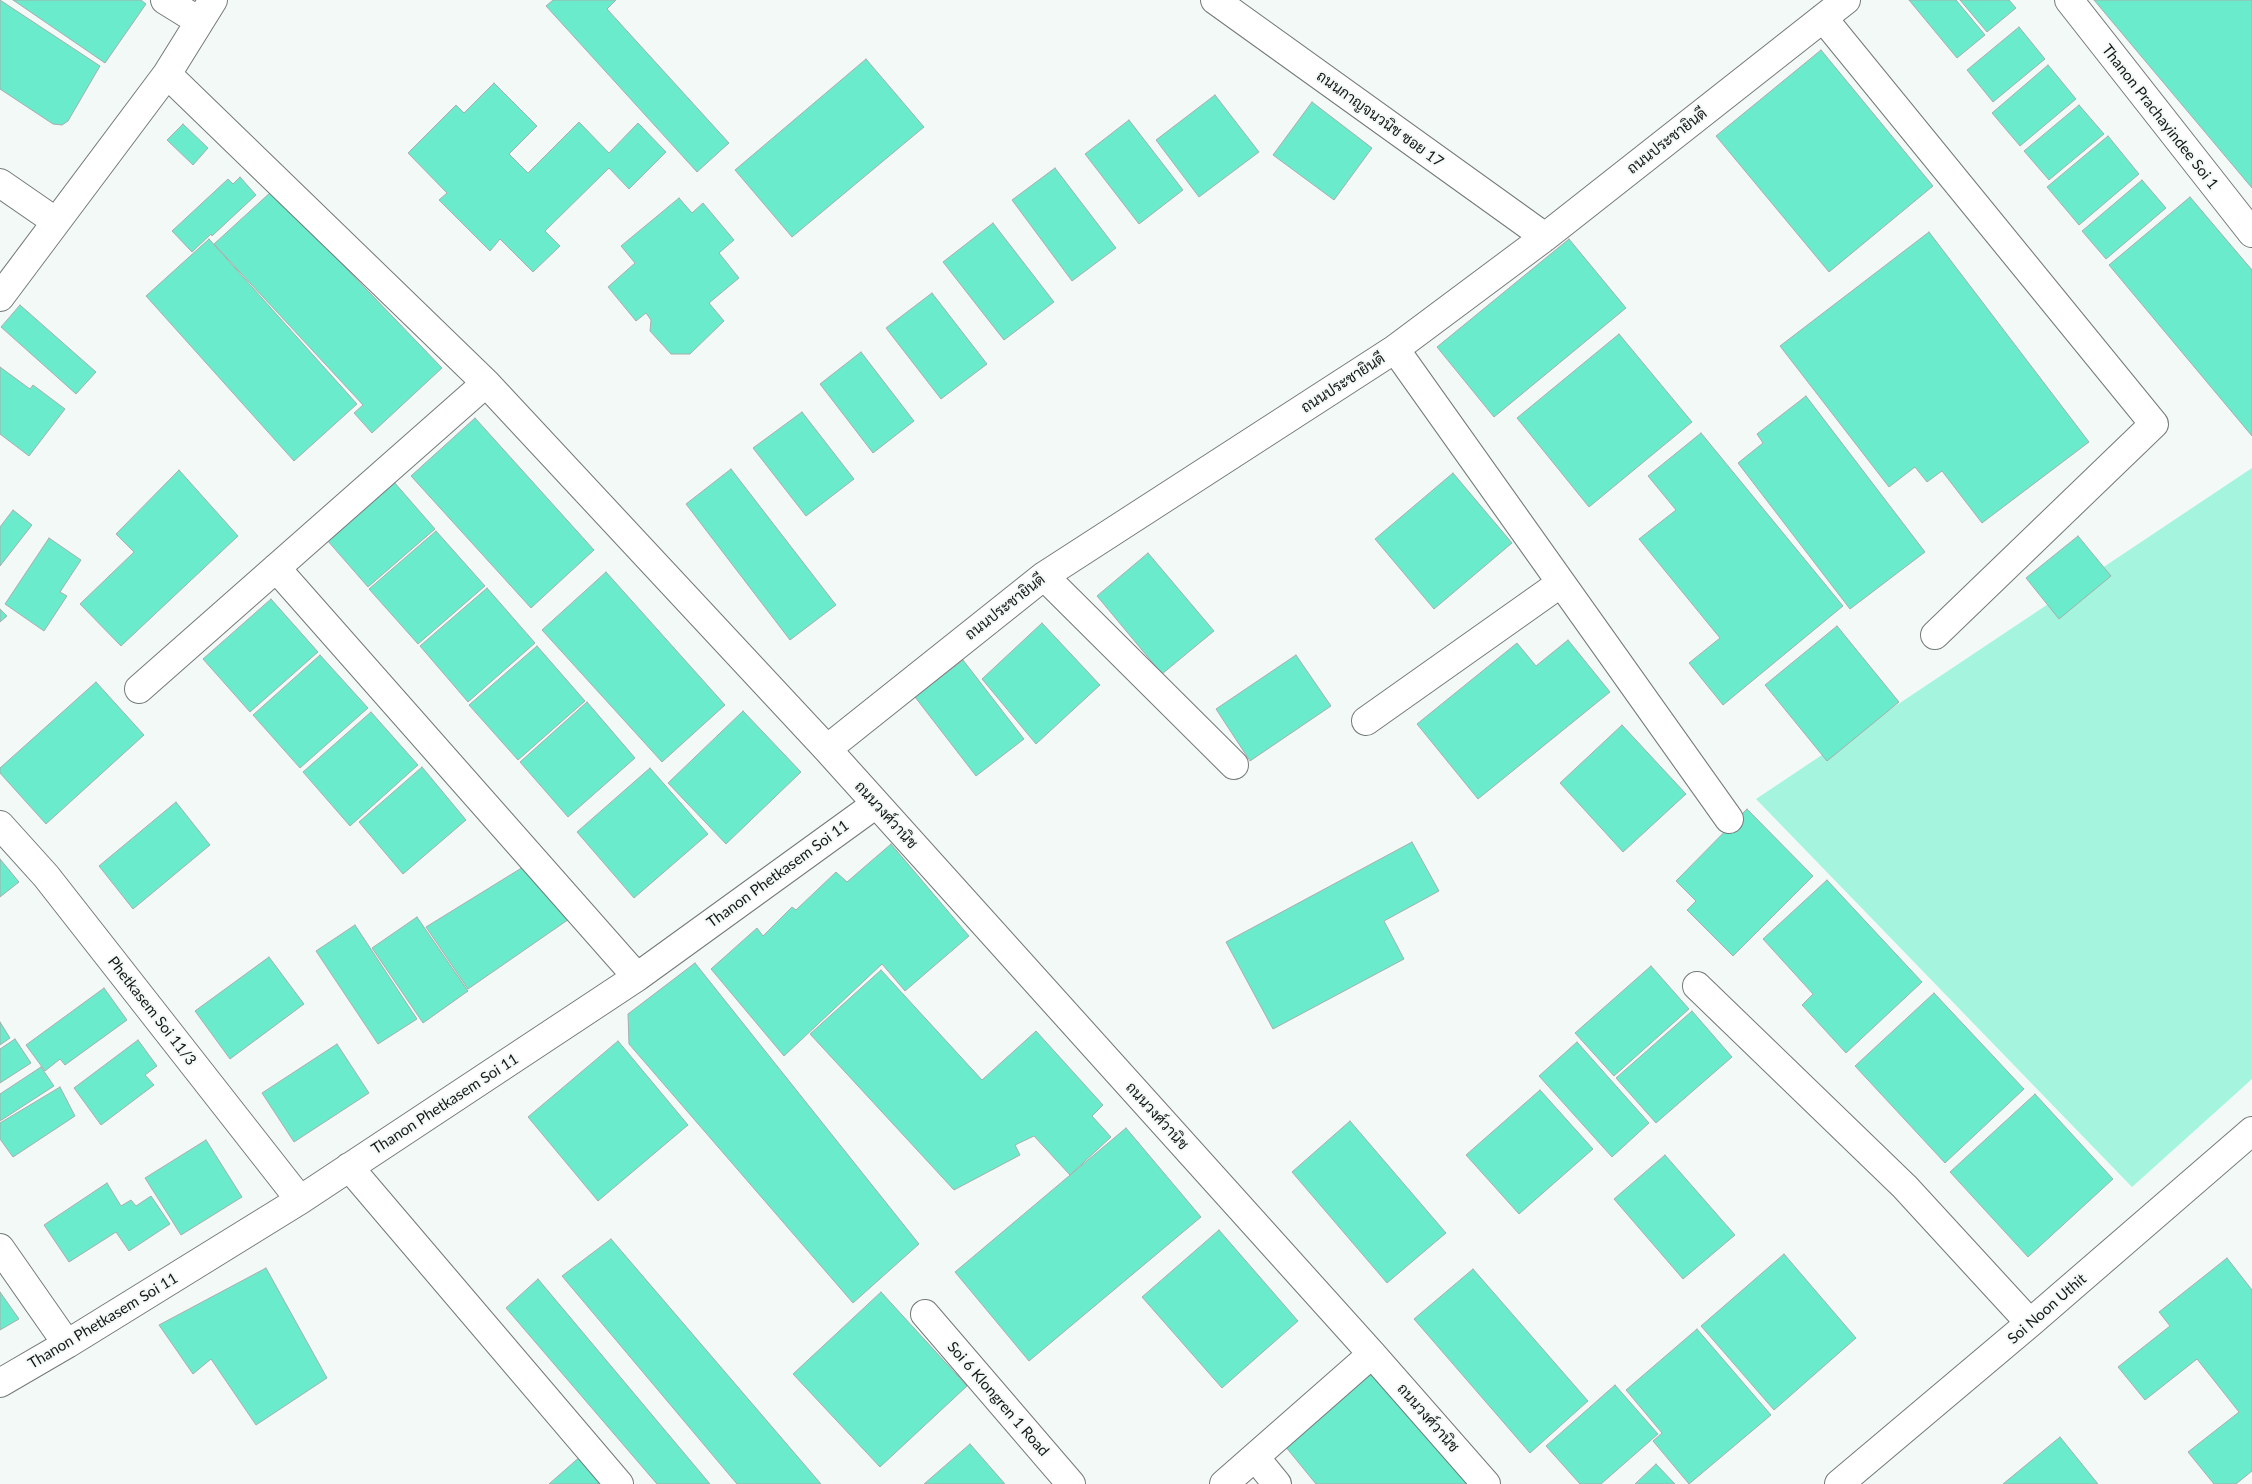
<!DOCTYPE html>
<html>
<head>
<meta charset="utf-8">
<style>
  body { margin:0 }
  canvas { display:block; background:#f3f9f7 }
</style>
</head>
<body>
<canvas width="2252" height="1484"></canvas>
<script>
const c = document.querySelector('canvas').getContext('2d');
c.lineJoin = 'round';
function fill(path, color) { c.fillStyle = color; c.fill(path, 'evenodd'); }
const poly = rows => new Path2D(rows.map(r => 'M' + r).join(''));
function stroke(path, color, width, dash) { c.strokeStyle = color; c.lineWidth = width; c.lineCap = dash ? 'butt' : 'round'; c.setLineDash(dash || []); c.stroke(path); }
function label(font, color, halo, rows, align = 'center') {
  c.font = font + ' Lato,Sarabun,sans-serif'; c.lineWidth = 4; c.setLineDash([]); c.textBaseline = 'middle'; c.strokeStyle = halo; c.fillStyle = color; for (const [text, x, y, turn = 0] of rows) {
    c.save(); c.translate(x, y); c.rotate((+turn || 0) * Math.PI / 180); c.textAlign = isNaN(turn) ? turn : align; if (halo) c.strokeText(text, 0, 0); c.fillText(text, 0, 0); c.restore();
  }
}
const green = poly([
  [2252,468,2252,1079,2132,1187,1756,799]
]);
const building = poly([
  [0,0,100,66,68,121,62,125,53,124,0,89,0,0],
  [13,0,141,0,146,4,105,63,13,0],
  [553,0,616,0,607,9,729,143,697,172,546,6,553,0],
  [1909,0,1956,0,1985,35,1957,58,1909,0],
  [1960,0,2009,0,2016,8,1987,32,1960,0],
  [2094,0,2252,0,2252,188,2094,0],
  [2019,27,2045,59,1993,102,1967,70,2019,27],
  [1821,50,1933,186,1829,272,1716,136,1821,50],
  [866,59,924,127,792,237,735,170,866,59],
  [2048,65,2076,99,2020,146,1992,113,2048,65],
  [494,83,537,126,509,154,528,173,579,122,609,153,638,123,666,152,629,189,609,168,545,231,560,246,533,272,500,239,490,251,439,200,447,193,408,153,456,105,464,113,494,83],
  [1215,95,1259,152,1199,197,1156,140,1215,95],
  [1312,102,1372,148,1334,200,1273,155,1312,102],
  [2079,105,2104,134,2049,180,2024,151,2079,105],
  [1129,120,1183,190,1139,224,1085,154,1129,120],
  [183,124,208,148,193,165,167,140,183,124],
  [2108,136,2139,174,2079,225,2047,187,2108,136],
  [1055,168,1116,248,1072,281,1012,200,1055,168],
  [240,177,256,195,212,236,211,234,192,252,172,231,228,179,233,184,240,177],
  [2142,180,2166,208,2106,259,2082,231,2142,180],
  [272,191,442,368,372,433,354,413,363,405,214,244,272,191],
  [2190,197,2252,270,2252,436,2109,265,2190,197],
  [679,198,692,213,703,203,734,240,719,253,739,278,709,303,724,321,690,354,671,354,650,331,651,320,646,313,636,321,608,287,635,263,621,246,679,198],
  [993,223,1054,302,1004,340,943,262,993,223],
  [1929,232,2089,442,1982,523,1942,471,1927,482,1915,467,1889,487,1780,346,1929,232],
  [209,239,357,404,294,461,146,296,209,239],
  [1569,239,1626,308,1494,417,1437,347,1569,239],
  [932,293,987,364,941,399,886,328,932,293],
  [20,305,96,372,76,394,1,327,20,305],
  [1619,334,1692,422,1589,507,1517,418,1619,334],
  [861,352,914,421,873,453,820,384,861,352],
  [0,367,30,389,33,385,65,409,29,456,0,434,0,367],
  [1806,396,1925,552,1850,609,1738,463,1763,443,1757,434,1806,396],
  [802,412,854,479,806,516,753,448,802,412],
  [475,418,594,550,531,608,411,476,475,418],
  [1701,433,1843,606,1723,705,1689,663,1720,638,1639,539,1676,510,1648,476,1701,433],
  [731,469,836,605,790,640,686,504,731,469],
  [179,470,238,536,121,646,80,604,134,552,116,534,179,470],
  [1453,473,1512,543,1434,609,1375,539,1453,473],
  [387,474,435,529,368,587,320,532,387,474],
  [13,510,32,525,0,566,0,527,13,510],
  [436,531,485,586,418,644,369,589,436,531],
  [2078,536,2111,576,2059,619,2026,578,2078,536],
  [49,538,81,560,60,592,67,596,44,631,5,604,49,538],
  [1148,553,1214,631,1162,674,1097,596,1148,553],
  [606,572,725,705,662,762,542,630,606,572],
  [487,588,535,643,468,702,420,646,487,588],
  [271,599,318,652,250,712,203,659,271,599],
  [0,609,7,616,0,622,0,609],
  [1042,623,1100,685,1036,744,982,679,1042,623],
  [1837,626,1899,702,1827,761,1765,685,1837,626],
  [1568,640,1610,692,1478,799,1417,724,1517,643,1536,666,1568,640],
  [537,646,585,701,518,760,469,705,537,646],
  [320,655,368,708,300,768,253,715,320,655],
  [1296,655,1331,706,1250,761,1216,709,1296,655],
  [963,660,1024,739,976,776,915,697,963,660],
  [96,682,144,735,46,824,0,773,0,768,96,682],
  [587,702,635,758,568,817,520,762,587,702],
  [743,711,801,772,726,844,668,783,743,711],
  [371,712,418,765,350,826,303,772,371,712],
  [1622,725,1686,794,1623,852,1560,783,1622,725],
  [422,767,466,820,403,874,359,822,422,767],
  [650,768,708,834,634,898,577,832,650,768],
  [176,802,210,845,133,909,99,866,176,802],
  [1747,809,1813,876,1733,956,1687,910,1696,901,1676,881,1747,809],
  [1412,842,1439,891,1384,921,1404,959,1273,1029,1226,942,1412,842],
  [891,844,969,936,905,991,882,964,784,1056,711,969,757,928,763,936,792,907,796,910,836,872,847,882,891,844],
  [0,859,19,882,0,897,0,859],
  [528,864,572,917,468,989,426,927,528,864],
  [1827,880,1922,982,1846,1053,1802,1005,1813,994,1763,939,1827,880],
  [417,917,468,991,423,1023,372,948,417,917],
  [355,925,417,1019,378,1044,316,951,355,925],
  [269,957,304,1004,230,1059,195,1011,269,957],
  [695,963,919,1244,853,1303,629,1044,628,1014,695,963],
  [1651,966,1689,1009,1614,1076,1575,1033,1651,966],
  [881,970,982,1080,1036,1031,1103,1105,1092,1116,1111,1137,1070,1175,1034,1136,1015,1145,1020,1155,954,1190,810,1034,881,970],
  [104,988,127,1020,65,1065,60,1059,45,1071,26,1045,104,988],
  [1934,993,2024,1089,1945,1163,1855,1066,1934,993],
  [1692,1011,1732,1057,1656,1123,1616,1078,1692,1011],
  [0,1022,10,1038,0,1045,0,1022],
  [15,1039,31,1063,0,1083,0,1049,15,1039],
  [138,1040,157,1066,145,1075,154,1085,101,1125,74,1088,138,1040],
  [618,1041,688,1125,598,1201,528,1117,618,1041],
  [1577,1042,1649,1123,1612,1157,1539,1076,1577,1042],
  [337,1044,369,1093,294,1142,262,1093,337,1044],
  [41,1067,54,1086,0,1121,0,1094,41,1067],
  [60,1087,75,1116,13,1157,0,1139,0,1123,60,1087],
  [1540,1090,1593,1149,1519,1214,1466,1155,1540,1090],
  [2035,1094,2113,1179,2028,1257,1950,1172,2035,1094],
  [1350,1121,1446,1233,1387,1283,1292,1172,1350,1121],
  [1126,1128,1201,1217,1029,1361,955,1272,1126,1128],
  [206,1140,242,1197,181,1235,145,1178,206,1140],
  [1665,1155,1735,1235,1683,1279,1614,1199,1665,1155],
  [107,1183,121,1206,131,1200,136,1206,151,1196,170,1224,129,1251,116,1232,69,1262,44,1225,107,1183],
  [1219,1230,1298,1321,1222,1388,1142,1297,1219,1230],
  [611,1239,821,1484,737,1484,562,1276,611,1239],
  [1784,1254,1856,1338,1774,1410,1701,1326,1784,1254],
  [2227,1258,2252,1290,2252,1471,2236,1484,2214,1484,2188,1452,2239,1412,2197,1359,2145,1400,2118,1367,2170,1326,2159,1312,2227,1258],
  [266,1268,327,1378,256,1425,211,1359,193,1374,159,1325,266,1268],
  [1473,1269,1588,1401,1530,1453,1414,1319,1473,1269],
  [538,1279,710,1484,657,1484,506,1308,538,1279],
  [0,1292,19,1319,0,1330,0,1292],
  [881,1292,967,1386,880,1467,793,1374,881,1292],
  [1697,1329,1771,1415,1689,1484,1653,1441,1662,1433,1626,1390,1697,1329],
  [1371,1369,1470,1484,1316,1484,1285,1446,1371,1369],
  [1615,1385,1658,1434,1601,1484,1580,1484,1546,1446,1615,1385],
  [2060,1437,2098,1484,2003,1484,2060,1437],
  [970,1444,1005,1484,924,1484,970,1444],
  [582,1455,606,1484,549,1484,582,1455],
  [1656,1464,1675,1484,1635,1484,1656,1464]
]);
const minor = poly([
  [165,0,199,21],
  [1215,0,1545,237],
  [2069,0,2252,233],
  [1823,18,2154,424,1935,635],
  [167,74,486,383,827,749,1372,1354,1486,1484],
  [0,183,55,221],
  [0,297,167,74,213,0],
  [1395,349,1729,819],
  [276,568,637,977],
  [1044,576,1234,765],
  [139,689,486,383],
  [1366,721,1561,583],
  [827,749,1044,576,1395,349,1545,237,1846,0],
  [0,825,46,876,300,1200],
  [1697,986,1905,1187,2030,1323],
  [349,1167,619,1484],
  [0,1248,67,1344],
  [925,1314,1071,1484],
  [0,1383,67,1344,300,1200,637,977,876,804],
  [1255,1457,1277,1484],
  [1224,1484,1372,1354],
  [1839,1484,2030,1323,2252,1131]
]);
const streetNames = [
  ["Thanon Prachayindee Soi 1",2160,117,52],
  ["ถนนกาญจนวนิช ซอย 17",1380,119,36],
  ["ถนนประชายินดี",1667,141,-38],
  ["ถนนประชายินดี",1343,383,-33],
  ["ถนนประชายินดี",1005,607,-38],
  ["ถนนวงศ์วานิช",886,815,48],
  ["Thanon Phetkasem Soi 11",778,874,-36],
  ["Phetkasem Soi 11/3",152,1011,52],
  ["Thanon Phetkasem Soi 11",445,1104,-33],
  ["ถนนวงศ์วานิช",1157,1116,48],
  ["Soi Noon Uthit",2047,1309,-41],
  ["Thanon Phetkasem Soi 11",103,1321,-31],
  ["Soi 6 Klongren 1 Road",998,1399,49],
  ["ถนนวงศ์วานิช",1428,1418,49]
];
fill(green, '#a4f4de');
fill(building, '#69ebcc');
stroke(building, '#a8aeac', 1);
stroke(minor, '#757a79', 30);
stroke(minor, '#fff', 28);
label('15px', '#151716', '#f3f9f7', streetNames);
</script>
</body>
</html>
